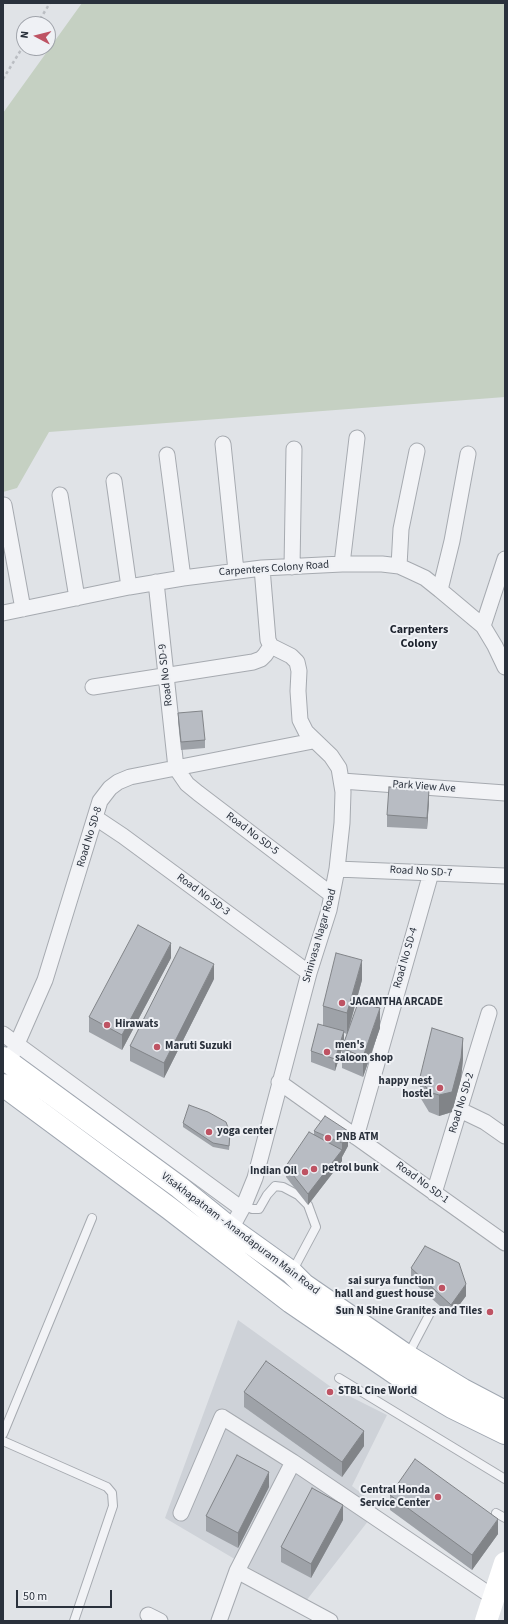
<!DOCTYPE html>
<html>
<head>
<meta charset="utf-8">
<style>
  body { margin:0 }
  #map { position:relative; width:508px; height:1624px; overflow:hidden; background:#e0e3e7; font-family:"Source Sans 3",sans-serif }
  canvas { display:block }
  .frame { position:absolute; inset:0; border:4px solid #2a313c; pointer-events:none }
  .north { position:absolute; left:16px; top:16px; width:40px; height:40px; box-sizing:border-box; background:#eff1f5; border:1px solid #a0a4ab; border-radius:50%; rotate:277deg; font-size:11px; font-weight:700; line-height:16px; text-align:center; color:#2a313c }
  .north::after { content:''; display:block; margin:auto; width:14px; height:18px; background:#be5363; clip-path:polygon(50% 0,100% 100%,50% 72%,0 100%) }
  .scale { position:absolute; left:16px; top:1590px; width:96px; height:18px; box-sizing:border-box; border:2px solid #2a313c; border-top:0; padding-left:5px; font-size:12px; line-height:14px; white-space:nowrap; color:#2a313c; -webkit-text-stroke:3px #eff1f5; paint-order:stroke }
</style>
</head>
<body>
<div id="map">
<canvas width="508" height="1624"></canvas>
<div class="frame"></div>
<div class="north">N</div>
<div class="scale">50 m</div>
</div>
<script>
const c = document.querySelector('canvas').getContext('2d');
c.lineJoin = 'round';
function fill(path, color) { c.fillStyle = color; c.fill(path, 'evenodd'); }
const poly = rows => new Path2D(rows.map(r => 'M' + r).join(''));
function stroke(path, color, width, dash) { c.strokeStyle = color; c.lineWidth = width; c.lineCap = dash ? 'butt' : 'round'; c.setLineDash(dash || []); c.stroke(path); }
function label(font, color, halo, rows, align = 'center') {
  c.font = font + ' "Source Sans 3",sans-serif'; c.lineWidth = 4; c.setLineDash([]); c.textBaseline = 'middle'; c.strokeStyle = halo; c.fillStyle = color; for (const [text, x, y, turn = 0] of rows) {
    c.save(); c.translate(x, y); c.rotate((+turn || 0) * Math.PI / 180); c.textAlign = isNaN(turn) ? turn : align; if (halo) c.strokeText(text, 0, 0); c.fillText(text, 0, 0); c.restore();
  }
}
const built = poly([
  [238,1320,331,1387,387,1415,352,1486,379,1507,306,1601,165,1518]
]);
const green = poly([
  [82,3,505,3,505,397,49,432,17,488,3,492,3,113]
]);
const path = poly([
  [37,24,50,3],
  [3,79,24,45]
]);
const lane = poly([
  [244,1205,252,1209,259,1209,267,1195,275,1186,283,1187,298,1195,308,1205,316,1227,292,1272],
  [408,1355,429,1315],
  [339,1378,505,1479],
  [3,1434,92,1218],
  [3,1441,107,1487,112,1493,113,1506,74,1621],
  [496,1513,505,1518]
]);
const street = poly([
  [223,444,236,571],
  [167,455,183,578],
  [114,481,129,587],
  [60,495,77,598],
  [4,505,23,609],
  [342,564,357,438],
  [399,566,401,529,417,451],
  [292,567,294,449],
  [156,582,176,768,187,784,198,793,332,895],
  [440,590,452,541,468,454],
  [3,613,129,587,183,578,262,568,342,564,382,564,399,566,410,571,425,578,440,590,483,626,495,646,505,667],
  [483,626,505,559],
  [93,687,253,662,261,659,265,655,271,646],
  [342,781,505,793],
  [96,818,123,836,309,973],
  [337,869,505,876],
  [3,1034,242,1209],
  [9,1062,45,980,100,801,110,788,118,782,130,777,313,741],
  [279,1082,505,1243],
  [460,1110,485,1122,505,1136],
  [356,1137,431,873],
  [434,1193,489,1013],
  [231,1229,244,1205,255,1178,309,973,329,910,337,869,342,823,343,792,339,768,331,756,306,732,300,720,298,691,299,671,297,662,291,656,271,646,268,640,262,568],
  [181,1513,222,1417,293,1462,493,1597],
  [237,1571,330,1621],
  [148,1615,160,1621],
  [219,1621,237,1571,293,1462]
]);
const secondary = poly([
  [486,1621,505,1563]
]);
const primary = poly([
  [3,1058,179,1187,231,1229,291,1272,304,1285,407,1356,463,1390,505,1412],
  [3,1085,169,1208,291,1302,398,1375,452,1407,505,1433]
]);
const wall = poly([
  [178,713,205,740,205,748,181,750,178,721],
  [429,801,427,829,387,827,387,815],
  [171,958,122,1050,89,1032,89,1017],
  [214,979,164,1078,130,1061,130,1046],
  [362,980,349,1029,380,1028,363,1077,342,1068,342,1049,335,1071,311,1062,311,1051,323,1026,323,1006],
  [344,1033,347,1034,344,1042],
  [463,1059,461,1079,452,1112,439,1116,429,1112,420,1097,420,1077],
  [183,1123,230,1137,229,1150,213,1147,183,1127],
  [314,1131,348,1146,342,1157,342,1161,308,1205,286,1177,286,1166,314,1135],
  [411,1268,466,1296,451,1316,411,1280],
  [244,1392,364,1446,342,1477,244,1407],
  [269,1487,238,1548,206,1531,206,1516],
  [390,1495,498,1534,472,1570,390,1510],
  [343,1520,311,1578,281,1562,281,1547]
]);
const shadedWall = poly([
  [429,790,429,801,427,829,427,818],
  [171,943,171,958,122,1050,122,1035],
  [362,960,362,980,347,1034,347,1013],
  [214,964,214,979,164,1078,164,1063],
  [380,1008,380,1028,363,1077,363,1057],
  [344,1031,344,1043,335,1071,335,1059],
  [463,1038,463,1059,461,1079,452,1112,439,1116,439,1095],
  [348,1131,348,1146,342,1157,342,1161,308,1205,308,1194,342,1150,342,1143],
  [466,1284,466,1296,451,1316,451,1305],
  [364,1431,364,1446,342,1477,342,1462],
  [269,1472,269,1487,238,1548,238,1533],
  [343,1505,343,1520,311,1578,311,1564],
  [498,1519,498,1534,472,1570,472,1555]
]);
const building = poly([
  [202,711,205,740,181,742,178,713,202,711],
  [389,787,429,790,427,818,387,815,389,787],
  [138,925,171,943,122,1035,89,1017,138,925],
  [180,947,214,964,164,1063,130,1046,180,947],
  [336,953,362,960,347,1013,323,1006,336,953],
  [358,1003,380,1008,363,1057,342,1048,358,1003],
  [318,1024,344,1031,335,1059,311,1051,318,1024],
  [432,1028,463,1038,461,1058,452,1092,439,1095,429,1092,420,1077,432,1028],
  [189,1105,208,1112,226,1122,230,1133,229,1146,213,1143,183,1123,189,1105],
  [325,1116,348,1131,342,1143,314,1131,325,1116],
  [309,1132,342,1150,308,1194,286,1166,309,1132],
  [425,1246,459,1263,466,1284,451,1305,411,1268,425,1246],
  [266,1361,364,1431,342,1462,244,1392,266,1361],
  [237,1455,269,1472,238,1533,206,1516,237,1455],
  [415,1459,498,1519,472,1555,390,1495,415,1459],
  [312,1488,343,1505,311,1564,281,1547,312,1488]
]);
const markers = [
  [342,1003,4,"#be5363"],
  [107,1025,4,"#be5363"],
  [157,1047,4,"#be5363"],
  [327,1052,4,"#be5363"],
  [440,1088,4,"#be5363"],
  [209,1132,4,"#be5363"],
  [328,1138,4,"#be5363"],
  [314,1169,4,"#be5363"],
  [305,1172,4,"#be5363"],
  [442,1288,4,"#be5363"],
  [490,1312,4,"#be5363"],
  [330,1392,4,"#be5363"],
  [438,1497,4,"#be5363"]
];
const streetNames = [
  ["Carpenters Colony Road",274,569,-4],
  ["Road No SD-9",166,675,-96],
  ["Park View Ave",424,787,4],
  ["Road No SD-5",252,834,37],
  ["Road No SD-8",90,837,-73],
  ["Road No SD-7",421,872,3],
  ["Road No SD-3",203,895,36],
  ["Srinivasa Nagar Road",320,936,-74],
  ["Road No SD-4",406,958,-74],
  ["Road No SD-2",462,1103,-73],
  ["Road No SD-1",422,1183,36],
  ["Visakhapatnam - Anandapuram Main Road",240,1234,37]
];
const poiNames = [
  ["JAGANTHA ARCADE",350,1003],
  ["Hirawats",115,1025],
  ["men's",335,1046],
  ["saloon shop",335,1059],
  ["Maruti Suzuki",165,1047],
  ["happy nest",432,1082,"right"],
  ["hostel",432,1095,"right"],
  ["yoga center",217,1132],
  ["PNB ATM",336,1138],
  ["petrol bunk",322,1169],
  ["Indian Oil",297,1172,"right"],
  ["sai surya function",434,1282,"right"],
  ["hall and guest house",434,1295,"right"],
  ["Sun N Shine Granites and Tiles",482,1312,"right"],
  ["STBL Cine World",338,1392],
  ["Central Honda",430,1491,"right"],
  ["Service Center",430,1504,"right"]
];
const neighbourhoodNames = [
  ["Carpenters",419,630],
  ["Colony",419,644]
];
fill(built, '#ced2d8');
fill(green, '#c5d0c2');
stroke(lane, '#a6aab0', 10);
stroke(street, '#a6aab0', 17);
stroke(primary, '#a0a7b1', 24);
stroke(path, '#babdc2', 2.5, [3, 3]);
stroke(lane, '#f2f3f6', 8);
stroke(street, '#f2f3f6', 15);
stroke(secondary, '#fff', 22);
stroke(primary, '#fff', 22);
fill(wall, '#9ea2a8');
fill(shadedWall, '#818488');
fill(building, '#b8bcc3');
stroke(building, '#818488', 1);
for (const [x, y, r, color] of markers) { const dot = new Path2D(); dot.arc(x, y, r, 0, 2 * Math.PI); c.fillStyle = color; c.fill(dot); stroke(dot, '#eff1f5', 1.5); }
label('11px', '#2a313c', '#eff1f5', streetNames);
label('bold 11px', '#2a313c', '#eff1f5', poiNames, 'left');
label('bold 12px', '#1c222d', '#eff1f5', neighbourhoodNames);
</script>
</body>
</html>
